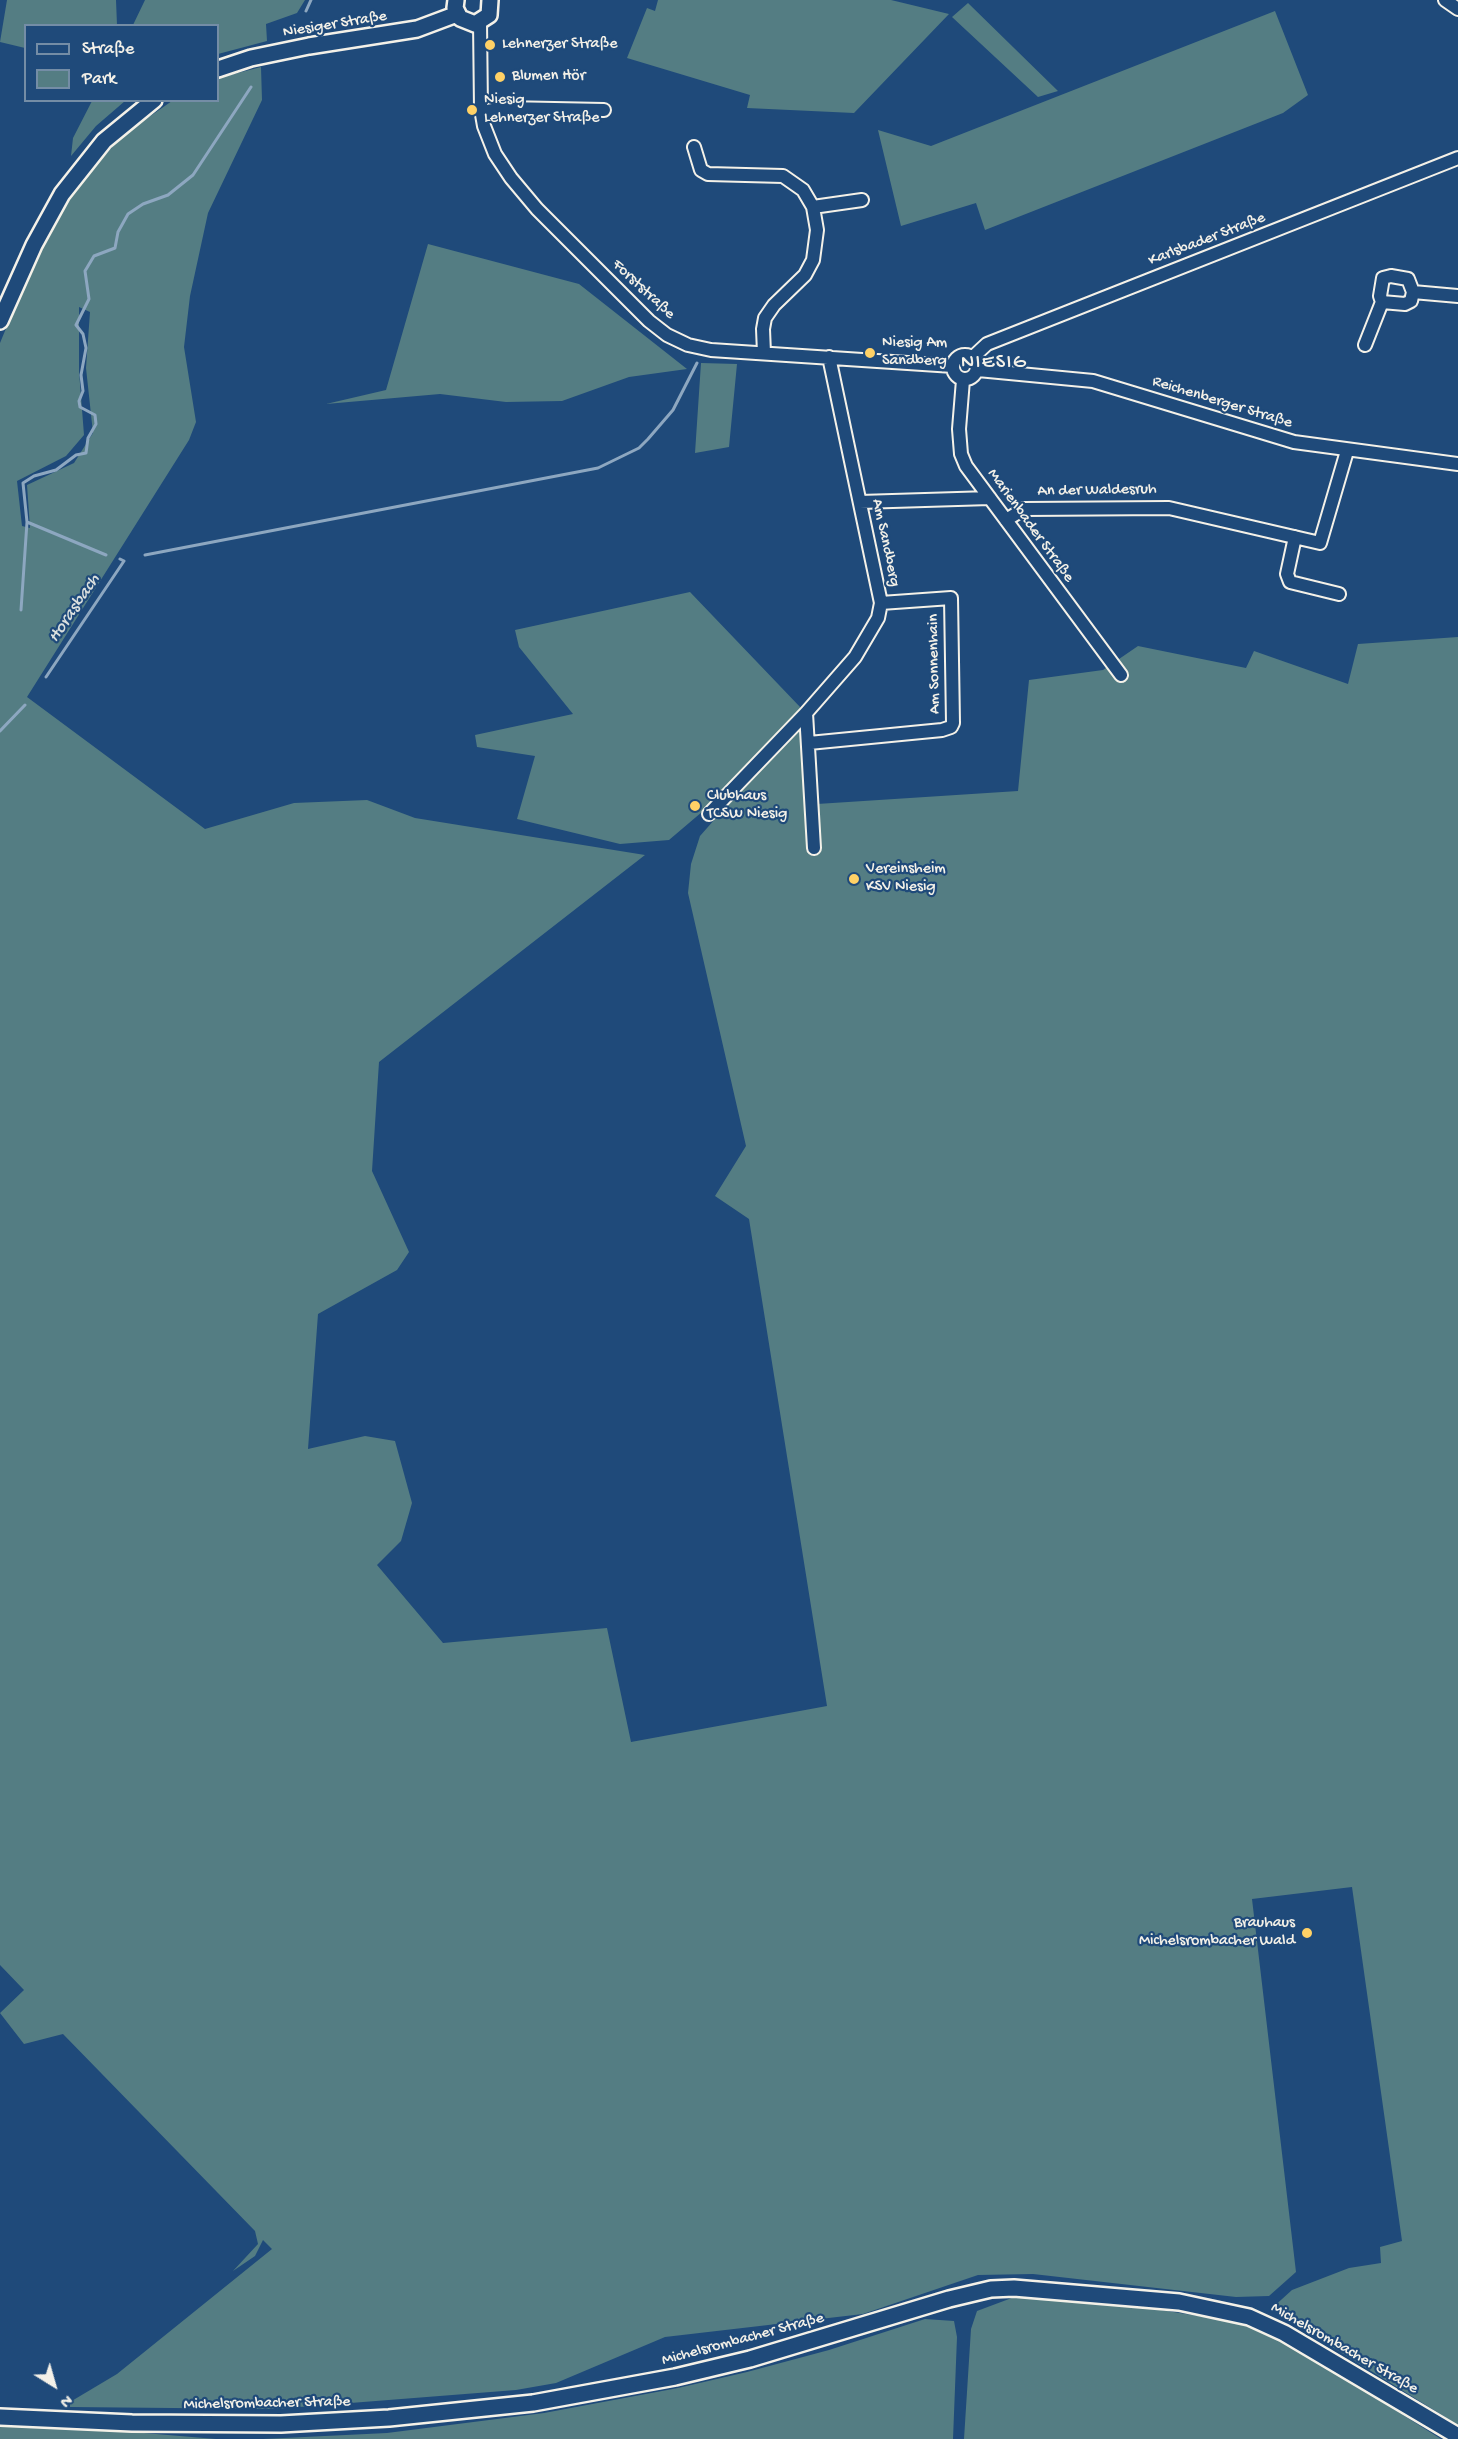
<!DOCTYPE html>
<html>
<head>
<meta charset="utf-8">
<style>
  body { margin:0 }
  #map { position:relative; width:1458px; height:2439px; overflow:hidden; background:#1f4a7a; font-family:"Gochi Hand",sans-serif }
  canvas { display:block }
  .legend { position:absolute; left:24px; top:24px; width:195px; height:78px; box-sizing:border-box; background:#1f4a7a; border:2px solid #748da6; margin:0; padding:8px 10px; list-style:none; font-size:18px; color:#f4f1e8 }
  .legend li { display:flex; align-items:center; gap:12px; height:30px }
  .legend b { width:30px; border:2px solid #748da6 }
  .north { position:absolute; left:24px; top:2355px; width:60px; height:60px; -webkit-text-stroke:4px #1f4a7a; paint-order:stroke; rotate:143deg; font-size:16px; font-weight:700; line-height:24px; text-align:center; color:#f4f1e8 }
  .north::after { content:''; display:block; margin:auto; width:21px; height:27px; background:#f4f1e8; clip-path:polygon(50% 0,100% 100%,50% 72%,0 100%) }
</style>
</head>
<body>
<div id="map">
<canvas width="1458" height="2439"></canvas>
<ul class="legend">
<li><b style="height:8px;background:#1f4a7a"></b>Straße</li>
<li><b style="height:16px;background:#547d83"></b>Park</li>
</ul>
<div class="north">N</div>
</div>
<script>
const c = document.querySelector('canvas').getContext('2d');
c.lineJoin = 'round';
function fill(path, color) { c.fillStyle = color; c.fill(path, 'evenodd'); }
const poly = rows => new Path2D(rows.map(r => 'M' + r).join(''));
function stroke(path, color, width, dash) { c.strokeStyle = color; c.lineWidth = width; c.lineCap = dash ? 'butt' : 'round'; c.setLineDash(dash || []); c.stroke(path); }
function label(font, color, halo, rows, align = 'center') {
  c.font = font + ' "Gochi Hand",sans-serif'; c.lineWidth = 4.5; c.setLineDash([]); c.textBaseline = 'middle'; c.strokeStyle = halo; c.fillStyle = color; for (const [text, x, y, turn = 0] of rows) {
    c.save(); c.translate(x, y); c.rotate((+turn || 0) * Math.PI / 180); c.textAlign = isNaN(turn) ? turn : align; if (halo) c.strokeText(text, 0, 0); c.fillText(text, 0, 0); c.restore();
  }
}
const green = poly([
  [7,0,116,0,117,25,26,26,25,48,0,42],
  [145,0,305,0,297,13,266,24,267,41,218,54,218,26,133,25],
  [658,0,891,0,949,14,854,113,747,108,750,95,627,58,647,8,655,11],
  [968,3,1058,91,1038,97,952,17],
  [1275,11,1308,95,1283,113,985,230,976,203,901,226,878,130,931,146],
  [261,67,262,100,208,213,190,296,184,347,196,422,189,440,27,697,205,829,294,803,367,800,415,818,645,855,379,1062,372,1171,409,1252,397,1270,318,1314,308,1449,365,1436,395,1441,412,1503,401,1541,377,1565,443,1643,607,1628,631,1742,827,1706,749,1219,715,1196,746,1146,688,893,691,864,700,836,794,729,812,722,817,804,1018,791,1029,680,1103,670,1138,646,1246,668,1254,651,1348,684,1358,644,1458,637,1458,2425,1271,2309,1292,2290,1349,2268,1381,2263,1380,2247,1402,2241,1352,1887,1252,1899,1296,2272,1269,2296,1236,2297,1033,2274,978,2275,863,2314,665,2337,556,2383,516,2390,274,2409,70,2407,70,2402,117,2374,272,2249,263,2240,255,2256,233,2271,258,2244,255,2231,63,2034,24,2044,0,2013,24,1990,0,1965,0,343,37,253,80,183,123,135,172,101,218,100,218,78],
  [79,307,90,312,86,368,93,433,74,463,27,485,30,528,22,526,17,481,66,456,84,435,79,371],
  [92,101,125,101,96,126,71,156,73,138],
  [428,244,579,284,687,369,629,377,562,401,506,402,440,394,326,404,386,390],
  [701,363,737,364,729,447,695,453],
  [690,592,801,708,754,757,749,772,669,840,620,844,517,819,535,756,477,747,475,735,573,714,519,647,515,630],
  [1017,2296,1136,2306,1242,2323,1273,2335,1319,2362,1441,2439,964,2439,971,2329,977,2311],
  [925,2319,954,2321,957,2337,953,2439,263,2439,387,2433,544,2413,678,2388,747,2372,829,2350],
  [0,2422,36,2424,216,2439,0,2439]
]);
const stream = poly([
  [306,11,311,0],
  [106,555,27,522,23,483,34,476,56,470,76,455,86,453,88,438,96,424,95,415,80,407,79,401,83,391,81,375,86,348,83,334,76,325,89,299,85,271,94,256,115,248,118,232,128,214,143,204,168,195,193,175,251,87],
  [145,555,598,468,639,448,648,439,673,410,697,363],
  [21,610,27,522],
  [46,677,124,561,120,559],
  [0,731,25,705]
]);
const minor = poly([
  [1445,0,1458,9],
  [480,22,481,109,484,126,495,154,511,178,537,209,649,321,667,335,688,345,711,350,953,366],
  [481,112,505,108,604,110],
  [694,147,701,170,708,174,783,176,803,190,813,207,817,230,813,260,805,275,774,305,765,318,763,329,764,353],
  [813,207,862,200],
  [1391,276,1408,279,1413,292,1411,301,1405,304,1382,302,1380,296,1383,278,1391,276],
  [1413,292,1458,296],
  [1365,345,1382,302],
  '953 367a12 12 0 1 1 24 0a12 12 0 1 1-24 0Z',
  [973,357,987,344,1458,158],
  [978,370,1093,381,1294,442,1458,464],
  [963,380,959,429,961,454,966,466,1121,675],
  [860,502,990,498],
  [1006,520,1024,509,1169,508,1320,543,1347,451],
  [1295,537,1287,574,1290,582,1339,594],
  [806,713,814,848],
  [809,743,942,730,951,727,953,723,951,598,881,603],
  [709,814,806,713,855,657,878,618,881,603,829,357]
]);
const major = poly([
  [456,0,455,8,460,18,475,24,489,15,490,0],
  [218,69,251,58,309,46,417,29,457,14],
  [0,321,34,245,62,194,104,141,154,100],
  [0,2417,132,2423,281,2424,389,2418,533,2403,675,2377,750,2359,949,2299,991,2289,1014,2288,1179,2302,1249,2317,1284,2333,1458,2436]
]);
const markers = [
  [490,45,6,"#ffd166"],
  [500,77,6,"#ffd166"],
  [472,110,6,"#ffd166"],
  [870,353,6,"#ffd166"],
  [695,806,6,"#ffd166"],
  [854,879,6,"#ffd166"],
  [1307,1933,6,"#ffd166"]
];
const streetNames = [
  ["Niesiger Straße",335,25,-9],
  ["Karlsbader Straße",1207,240,-21],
  ["Forststraße",643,290,43],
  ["Reichenberger Straße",1222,403,17],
  ["An der Waldesruh",1097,491,-1],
  ["Marienbader Straße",1030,526,54],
  ["Am Sandberg",885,543,78],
  ["Am Sonnenhain",935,664,-91],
  ["Michelsrombacher Straße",743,2340,-15],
  ["Michelsrombacher Straße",1344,2349,30],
  ["Michelsrombacher Straße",267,2404,-1]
];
const poiNames = [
  ["Lehnerzer Straße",502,45],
  ["Blumen Hör",512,77],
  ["Niesig",484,101],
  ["Lehnerzer Straße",484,119],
  ["Niesig Am",882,344],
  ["Sandberg",882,362],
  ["Clubhaus",707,797],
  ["TCSW Niesig",707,815],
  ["Vereinsheim",866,870],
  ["KSV Niesig",866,888],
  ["Brauhaus",1295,1924,"right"],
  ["Michelsrombacher Wald",1295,1942,"right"]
];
const waterNames = [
  ["Horasbach",75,609,-56]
];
const quarterNames = [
  ["NIESIG",994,364]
];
fill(green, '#547d83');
stroke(stream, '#8da7c0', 3);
stroke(minor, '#f4f1e8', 16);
stroke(major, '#f4f1e8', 20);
stroke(minor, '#1f4a7a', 12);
stroke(major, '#1f4a7a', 15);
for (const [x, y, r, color] of markers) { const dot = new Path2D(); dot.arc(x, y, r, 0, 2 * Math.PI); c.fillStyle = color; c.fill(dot); stroke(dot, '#1f4a7a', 2); }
label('16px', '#f4f1e8', '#1f4a7a', streetNames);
label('16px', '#f4f1e8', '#1f4a7a', poiNames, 'left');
label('italic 18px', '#dadfde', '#1f4a7a', waterNames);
c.letterSpacing = '1.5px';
label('20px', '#f4f1e8', '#1f4a7a', quarterNames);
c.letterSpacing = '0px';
</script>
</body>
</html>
